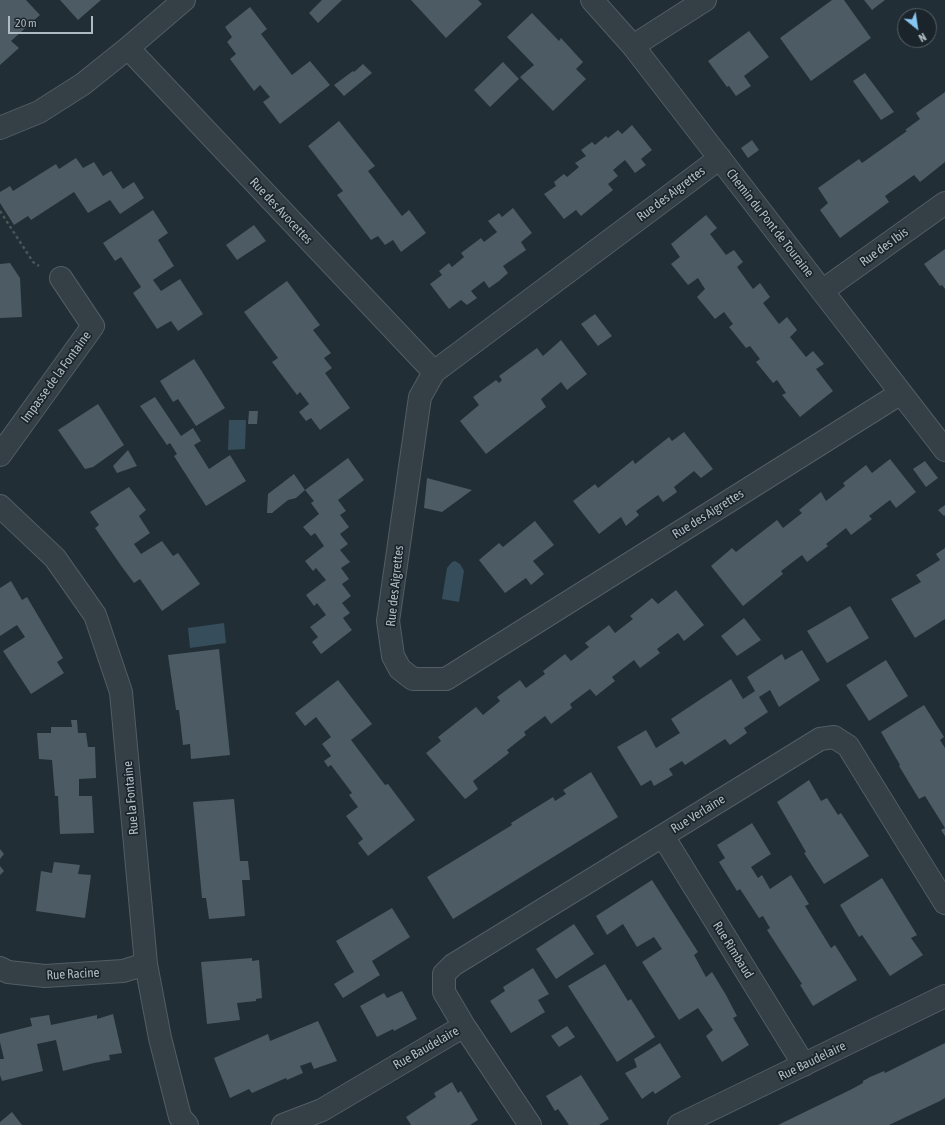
<!DOCTYPE html>
<html>
<head>
<meta charset="utf-8">
<style>
  body { margin:0 }
  #map { position:relative; width:945px; height:1125px; overflow:hidden; background:#212e35; font-family:"Asap Condensed",sans-serif }
  canvas { display:block }
  .north { position:absolute; left:897px; top:8px; width:40px; height:40px; box-sizing:border-box; background:#1a242a; border:1px solid #566067; border-radius:50%; rotate:150deg; font-size:11px; font-weight:700; line-height:16px; text-align:center; color:#afbbc3 }
  .north::after { content:''; display:block; margin:auto; width:14px; height:18px; background:#87c6f0; clip-path:polygon(50% 0,100% 100%,50% 72%,0 100%) }
  .scale { position:absolute; left:8px; top:16px; width:85px; height:18px; box-sizing:border-box; border:2px solid #afbbc3; border-top:0; padding-left:5px; font-size:12px; line-height:14px; white-space:nowrap; color:#afbbc3; -webkit-text-stroke:3px #1a242a; paint-order:stroke }
</style>
</head>
<body>
<div id="map">
<canvas width="945" height="1125"></canvas>
<div class="north">N</div>
<div class="scale">20 m</div>
</div>
<script>
const c = document.querySelector('canvas').getContext('2d');
c.lineJoin = 'round';
function fill(path, color) { c.fillStyle = color; c.fill(path, 'evenodd'); }
const poly = rows => new Path2D(rows.map(r => 'M' + r).join(''));
function stroke(path, color, width, dash) { c.strokeStyle = color; c.lineWidth = width; c.lineCap = dash ? 'butt' : 'round'; c.setLineDash(dash || []); c.stroke(path); }
function label(font, color, halo, rows, align = 'center') {
  c.font = font + ' "Asap Condensed",sans-serif'; c.lineWidth = 3.5; c.setLineDash([]); c.textBaseline = 'middle'; c.strokeStyle = halo; c.fillStyle = color; for (const [text, x, y, turn = 0] of rows) {
    c.save(); c.translate(x, y); c.rotate((+turn || 0) * Math.PI / 180); c.textAlign = isNaN(turn) ? turn : align; if (halo) c.strokeText(text, 0, 0); c.fillText(text, 0, 0); c.restore();
  }
}
const water = poly([
  [229,420,246,420,245,449,228,450],
  [455,561,460,564,464,571,459,602,442,599,447,568,452,562],
  [224,623,226,643,190,648,188,628]
]);
const building = poly([
  [0,0,26,0,40,15,11,41,19,48,0,65],
  [60,0,101,0,78,20],
  [322,0,342,0,318,23,309,13],
  [411,0,478,0,482,4,446,38],
  [832,0,844,0,871,38,811,81,780,38],
  [864,0,885,0,872,10],
  [250,7,267,29,261,34,292,75,310,61,330,85,280,124,263,102,270,97,260,85,254,91,230,59,236,54,227,42,232,37,225,27],
  [532,13,559,41,561,38,583,62,576,69,586,79,553,111,520,77,534,65,507,37],
  [749,31,769,57,744,76,751,86,736,96,729,86,727,87,708,61],
  [503,62,519,79,490,107,474,90],
  [363,64,372,73,344,96,334,85,353,71,354,72],
  [865,73,894,112,881,120,853,81],
  [945,92,945,162,920,182,914,175,885,196,889,202,840,238,820,210,828,203,818,188,859,159,862,163,907,131,905,130,920,119,916,113],
  [339,121,375,166,368,171,402,216,409,210,426,233,401,252,393,240,385,245,378,236,371,240,337,195,343,191,308,146],
  [632,125,652,150,641,159,646,165,635,173,625,160,613,170,618,176,608,184,613,190,581,216,576,210,564,219,544,194,556,186,554,182,564,174,567,177,579,167,575,163,586,156,581,150,592,142,595,145,606,136,608,138,618,130,622,134],
  [752,140,759,150,748,158,741,148],
  [76,158,83,168,94,162,103,176,111,171,123,189,134,182,144,198,120,214,110,200,88,213,74,192,31,220,28,216,14,225,0,203,0,192,10,186,13,191,56,164,59,169],
  [513,208,532,233,521,242,526,250,503,266,508,273,499,281,489,288,484,281,471,291,477,298,467,305,461,300,449,309,430,284,442,275,439,271,449,263,452,267,464,257,461,253,481,238,484,242,497,232,488,221,499,213,502,217],
  [153,210,168,233,158,240,174,266,153,280,161,291,180,279,203,314,178,331,171,321,157,329,133,293,141,287,121,257,115,261,103,243],
  [706,215,717,228,710,234,726,255,734,250,743,262,737,267,753,289,760,283,770,297,763,303,779,324,787,317,797,330,790,337,806,357,813,351,824,364,816,369,833,391,800,417,782,395,786,393,777,380,773,383,756,362,760,359,750,346,746,348,729,327,733,324,724,312,715,319,697,297,705,289,698,278,688,285,671,264,680,257,671,244],
  [254,225,266,241,237,260,226,245],
  [945,249,945,289,942,285,940,286,924,264],
  [10,263,20,278,22,317,0,318,0,264],
  [287,281,320,325,313,330,331,353,324,358,332,368,325,373,350,408,320,430,311,418,306,421,299,412,309,404,300,392,297,395,272,362,278,358,244,312],
  [595,314,612,336,598,346,581,324],
  [561,340,587,374,567,390,561,382,541,399,546,407,486,454,460,421,479,405,473,397,496,380,499,383,502,380,499,376,537,348,543,356],
  [194,359,225,408,196,426,178,399,173,402,160,381],
  [155,397,181,436,193,428,201,441,194,445,209,469,230,455,246,481,206,506,174,456,177,454,170,443,167,445,140,406],
  [98,404,124,445,93,467,85,469,58,430],
  [249,411,258,411,257,424,248,424],
  [684,432,713,469,701,478,694,471,674,487,677,492,663,502,658,495,636,511,639,515,626,526,621,517,599,534,573,501,595,484,598,488,633,460,635,464,669,437,672,441],
  [128,450,137,466,117,473,113,466],
  [348,458,364,480,338,500,346,511,340,515,349,527,340,534,348,544,340,550,350,562,341,568,349,579,342,584,351,596,342,603,350,613,343,618,352,630,321,654,312,642,318,637,310,627,326,615,317,603,314,606,306,595,326,580,316,568,313,571,305,561,324,546,315,533,311,536,303,527,319,514,311,503,314,501,305,490],
  [890,459,916,492,896,508,890,500,869,516,872,519,851,535,846,528,826,544,828,546,807,562,802,555,781,571,783,574,743,606,711,566,732,548,736,552,777,520,783,528,802,513,799,510,821,492,826,501,845,486,843,483,866,465,872,473],
  [925,461,938,478,926,487,913,469],
  [294,474,305,490,296,498,288,500,272,513,267,513,268,494],
  [427,478,472,490,442,512,424,508],
  [129,487,146,510,139,516,150,533,134,544,141,554,162,541,173,556,178,553,200,584,162,611,140,579,134,583,122,567,95,528,99,525,90,512],
  [945,505,945,515,944,516,938,510],
  [535,521,554,545,533,561,544,574,531,585,526,578,505,593,479,560,499,543,503,547],
  [945,548,945,619,915,638,891,599,921,582,916,575,940,560,936,554],
  [11,581,22,600,27,597,63,658,57,662,64,673,31,694,3,651,25,637,17,625,0,636,0,588],
  [676,590,704,625,684,641,678,633,657,649,660,653,640,668,634,660,612,677,615,681,596,696,590,689,570,704,572,708,551,724,545,716,524,732,526,735,507,750,509,753,473,781,478,789,468,797,465,799,426,753,441,741,438,737,476,707,483,715,500,701,497,697,520,680,526,688,545,674,543,671,565,654,571,661,589,647,585,643,609,625,615,633,633,619,630,616,652,598,658,604],
  [850,606,869,638,827,663,807,631],
  [744,618,761,640,737,656,721,636],
  [219,649,230,755,191,759,190,744,183,745,179,710,176,710,168,655],
  [802,650,820,680,779,707,770,690,759,697,768,712,744,728,747,733,730,745,725,739,685,765,682,761,669,769,673,775,654,786,651,780,641,786,617,747,646,730,656,748,680,733,671,719,731,679,743,699,755,691,747,677,782,654,785,660],
  [886,660,908,696,869,721,846,685],
  [338,680,372,724,351,740,385,785,388,784,415,820,368,856,358,843,363,839,346,816,358,807,349,795,352,793,331,765,328,767,324,761,331,756,322,744,331,737,316,717,305,726,295,713],
  [924,705,944,737,940,740,945,748,945,836,941,830,945,828,925,796,919,799,899,766,900,765,881,732],
  [71,720,77,720,78,733,86,733,88,747,95,747,96,778,79,779,79,796,92,796,94,833,60,834,58,796,55,796,52,760,39,759,37,733,51,733,51,727,72,727],
  [591,772,618,817,453,919,427,877,512,825,511,823,553,797,555,801,566,794,563,790],
  [809,780,821,801,827,798,838,815,841,813,869,856,824,884,804,853,806,852,777,802],
  [234,799,240,861,248,861,250,880,242,880,245,916,209,919,206,898,202,898,193,802],
  [752,823,771,854,751,867,758,878,762,875,770,889,791,875,809,904,805,906,831,948,835,945,857,980,813,1006,800,985,802,984,767,930,770,928,763,916,759,918,740,889,737,891,719,862,725,858,717,845],
  [0,849,4,854,0,859],
  [54,862,80,865,78,874,91,875,85,918,36,911,41,871,52,873],
  [0,866,4,871,0,875],
  [882,878,917,935,911,938,923,955,890,976,862,935,859,937,840,905],
  [652,880,698,952,694,955,706,977,712,972,726,995,737,1016,733,1018,749,1045,722,1062,706,1036,713,1030,698,1008,679,1020,642,962,662,949,654,937,637,947,623,924,607,935,596,916],
  [392,908,410,937,372,961,380,975,343,998,334,984,354,972,336,941],
  [574,924,594,954,556,979,536,949],
  [252,958,252,961,259,960,262,998,256,999,256,1001,237,1003,240,1020,207,1024,201,962],
  [605,964,628,1001,631,999,655,1037,617,1062,568,986],
  [533,968,549,994,538,1000,545,1012,511,1033,490,1001,505,991,503,987],
  [402,991,417,1019,394,1031,393,1029,377,1037,360,1006,384,993,387,998],
  [113,1014,122,1053,109,1055,110,1060,94,1063,63,1071,56,1040,37,1044,43,1071,2,1081,0,1075,0,1059,4,1059,0,1042,0,1034,32,1026,30,1018,49,1015,51,1025,97,1015,97,1019],
  [318,1021,337,1061,314,1069,311,1062,300,1066,303,1073,287,1080,286,1078,252,1093,249,1089,230,1098,214,1058,268,1034,270,1041],
  [567,1026,575,1037,559,1047,551,1036],
  [660,1043,681,1077,655,1094,653,1091,642,1099,625,1073,637,1067,634,1059],
  [945,1043,945,1098,940,1101,889,1125,778,1125,850,1090,863,1083,863,1081,870,1077,884,1071,885,1073],
  [581,1075,609,1119,599,1125,569,1125,558,1109,555,1111,546,1096],
  [452,1082,458,1093,461,1091,478,1120,470,1125,411,1125,406,1117,436,1097,434,1093],
  [12,1112,22,1125,0,1125,0,1122]
]);
const path = poly([
  [0,211,33,262,39,266]
]);
const street = poly([
  [592,0,633,46,945,450],
  [633,46,705,0],
  [128,48,434,372],
  [0,128,39,112,83,84,128,48,184,0],
  [720,158,434,372,420,397,388,621,393,656,400,669,413,679,446,679,901,393],
  [822,291,945,203],
  [0,455,93,326,61,278],
  [0,506,55,558,95,615,121,692,146,964,160,1038,180,1117,187,1125],
  [663,836,804,1065],
  [0,968,8,972,45,976,123,971,146,964],
  [464,1026,444,992,444,974,453,965,820,739,834,737,848,746,945,903],
  [283,1125,322,1110,464,1026,530,1125],
  [679,1125,945,996]
]);
const streetNames = [
  ["Rue des Aigrettes",671,194,-37],
  ["Rue des Avocettes",281,211,47],
  ["Chemin du Pont de Touraine",770,223,52],
  ["Rue des Ibis",884,247,-36],
  ["Impasse de la Fontaine",56,377,-54],
  ["Rue des Aigrettes",708,514,-32],
  ["Rue des Aigrettes",395,586,-84],
  ["Rue la Fontaine",131,798,-95],
  ["Rue Verlaine",698,814,-32],
  ["Rue Rimbaud",733,950,58],
  ["Rue Racine",73,974,-3],
  ["Rue Baudelaire",426,1048,-30],
  ["Rue Baudelaire",812,1061,-26]
];
fill(water, '#364e5c');
fill(building, '#4c5b64');
stroke(street, '#525d64', 24);
stroke(path, '#455856', 2.5, [3, 3]);
stroke(street, '#344046', 22);
label('13px', '#afbbc3', '#1a242a', streetNames);
</script>
</body>
</html>
